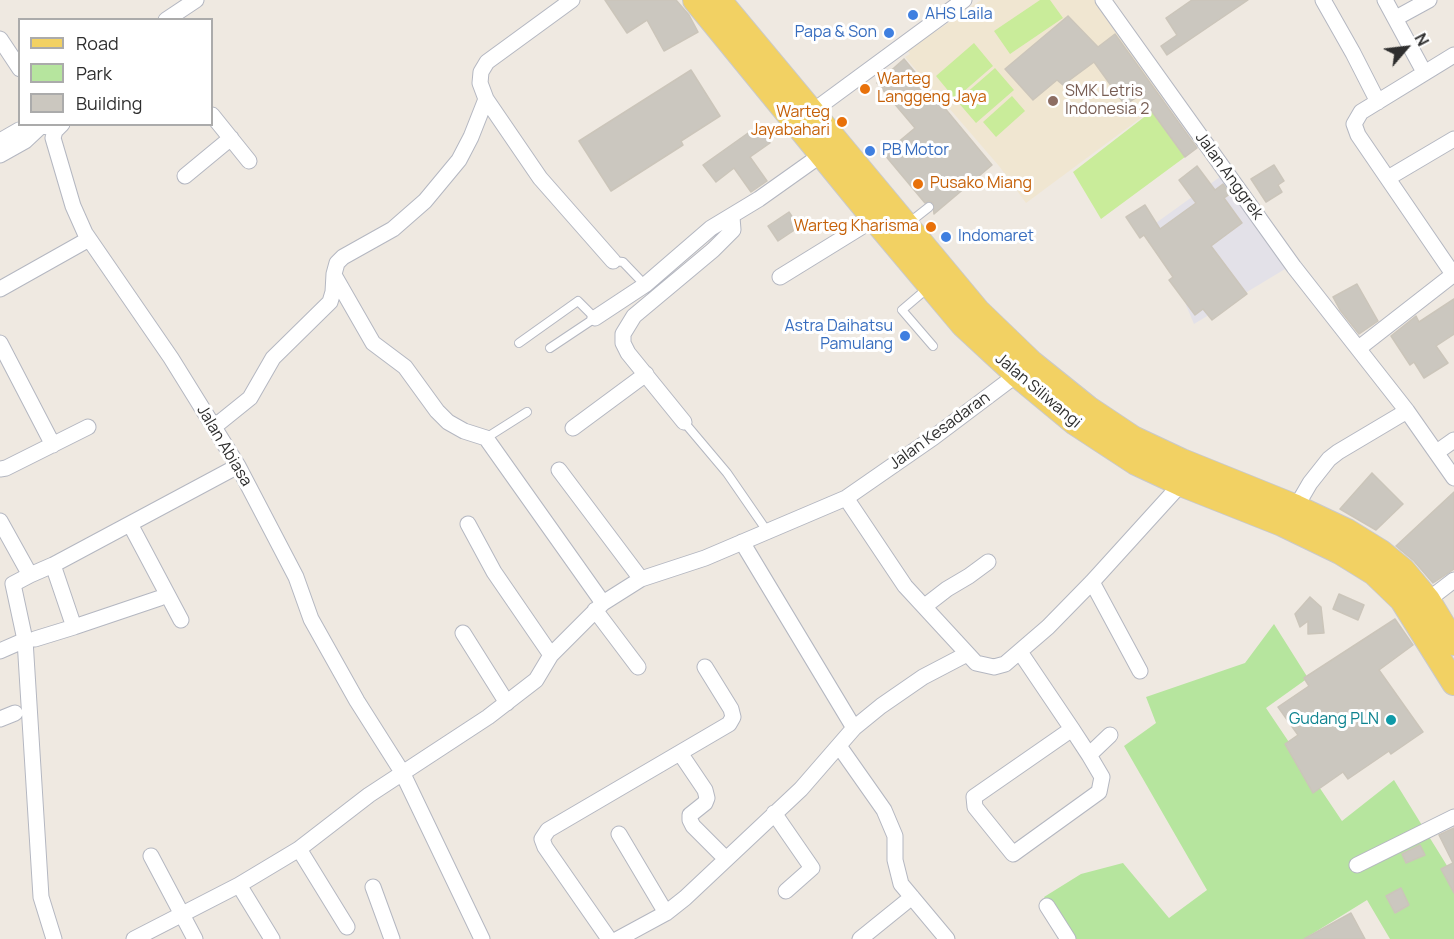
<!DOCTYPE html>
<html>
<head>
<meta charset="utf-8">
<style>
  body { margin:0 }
  #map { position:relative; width:1454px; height:939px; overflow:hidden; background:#efe9e1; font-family:Manrope,sans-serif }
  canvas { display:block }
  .legend { position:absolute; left:18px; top:18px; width:195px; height:108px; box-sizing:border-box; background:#fff; border:2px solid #ababab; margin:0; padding:8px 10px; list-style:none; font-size:18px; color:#2e2e2e }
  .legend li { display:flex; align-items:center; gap:12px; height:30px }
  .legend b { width:30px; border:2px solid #ababab }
  .north { position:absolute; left:1376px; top:18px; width:60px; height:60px; -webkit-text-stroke:4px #fff; paint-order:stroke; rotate:62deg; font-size:16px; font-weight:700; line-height:24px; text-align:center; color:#2e2e2e }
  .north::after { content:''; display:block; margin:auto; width:21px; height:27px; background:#2e2e2e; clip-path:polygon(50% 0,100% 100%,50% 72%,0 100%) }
</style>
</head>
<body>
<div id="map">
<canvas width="1454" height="939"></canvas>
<ul class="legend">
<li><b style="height:8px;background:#f2d163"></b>Road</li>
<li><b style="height:16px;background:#b6e59e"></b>Park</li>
<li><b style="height:16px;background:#cbc7bf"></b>Building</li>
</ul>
<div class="north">N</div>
</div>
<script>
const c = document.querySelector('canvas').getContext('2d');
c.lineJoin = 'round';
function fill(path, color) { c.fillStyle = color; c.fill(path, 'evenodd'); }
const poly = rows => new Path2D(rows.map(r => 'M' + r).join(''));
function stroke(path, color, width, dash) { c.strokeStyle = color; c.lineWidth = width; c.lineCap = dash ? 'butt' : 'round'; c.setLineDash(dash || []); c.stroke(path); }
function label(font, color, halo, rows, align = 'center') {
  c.font = font + ' Manrope,sans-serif'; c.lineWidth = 6; c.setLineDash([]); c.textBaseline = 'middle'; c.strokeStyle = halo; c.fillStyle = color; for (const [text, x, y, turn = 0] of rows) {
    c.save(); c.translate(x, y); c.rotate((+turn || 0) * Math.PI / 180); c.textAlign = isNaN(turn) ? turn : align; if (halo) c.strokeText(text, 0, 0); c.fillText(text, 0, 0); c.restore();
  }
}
const industrial = poly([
  [1224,174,1290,266,1194,324,1174,276,1142,233]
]);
const education = poly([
  [981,0,1094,0,1165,100,1026,203,999,166,905,57,910,54,905,48,932,29,935,32]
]);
const green = poly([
  [1274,624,1308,678,1266,708,1342,821,1394,780,1454,877,1454,939,1390,939,1367,900,1304,939,1072,939,1044,897,1081,874,1123,863,1169,918,1207,890,1124,746,1156,723,1146,697,1245,663]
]);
const pitch = poly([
  [1040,0,1050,0,1063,18,1010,54,994,31],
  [974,43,993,66,955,99,936,76],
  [995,68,1014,90,976,123,957,101],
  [1012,96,1025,111,996,137,983,122],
  [1152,111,1185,157,1101,219,1073,172]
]);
const building = poly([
  [605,0,676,0,689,15,698,32,664,51,647,20,627,33,605,0],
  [1192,0,1248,0,1167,55,1161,46,1177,35,1166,18,1192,0],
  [1068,16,1098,47,1115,34,1197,148,1185,157,1140,95,1125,105,1094,62,1063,85,1057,80,1033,100,1005,69,1068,16],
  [904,59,992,165,934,214,933,203,929,201,925,203,884,154,915,128,877,83,904,59],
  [691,70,720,116,681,141,683,145,611,191,579,141,691,70],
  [758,126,770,143,750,157,767,181,751,192,734,168,716,182,703,165,758,126],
  [1274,165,1284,181,1278,185,1282,192,1266,202,1251,179,1274,165],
  [1197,166,1215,190,1223,184,1230,194,1224,198,1242,223,1211,246,1247,294,1212,320,1203,309,1195,315,1169,280,1173,277,1144,235,1140,238,1126,217,1145,205,1160,229,1196,203,1179,180,1197,166],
  [789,212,799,227,778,241,768,226,789,212],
  [1357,284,1378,321,1359,334,1340,310,1333,297,1357,284],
  [1454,299,1454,334,1436,346,1448,363,1424,378,1414,362,1410,365,1391,336,1416,316,1419,322,1454,299],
  [1372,473,1403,504,1376,530,1340,509,1372,473],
  [1454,492,1454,569,1433,583,1414,561,1396,546,1454,492],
  [1339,594,1364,605,1358,620,1333,609,1339,594],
  [1310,597,1321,607,1324,633,1308,634,1308,621,1300,627,1295,614,1310,597],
  [1395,619,1413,645,1379,670,1423,732,1391,754,1389,751,1348,779,1343,772,1313,793,1285,744,1298,735,1278,707,1309,686,1304,678,1395,619],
  [1454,828,1454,893,1441,869,1453,863,1439,835,1454,828],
  [1420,845,1425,855,1406,863,1402,854,1420,845],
  [1401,888,1409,905,1395,913,1386,896,1401,888],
  [1351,913,1365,939,1304,939,1351,913]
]);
const service = poly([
  [910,222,929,207],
  [613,261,623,262,645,285],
  [929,287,902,310,933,346],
  [519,343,578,301,595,318,550,348],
  [684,422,727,473,767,531],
  [486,438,527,412]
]);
const minor = poly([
  [572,0,487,62,481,72,480,83,486,99,540,178,613,261],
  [1103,0,1294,267,1407,411,1454,478],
  [1323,0,1353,53,1378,102],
  [1385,0,1424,72],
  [1396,18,1429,0],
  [166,20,196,0],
  [0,39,20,69],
  [813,111,964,0],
  [212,115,249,161],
  [62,124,55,131,53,138,73,206,85,233,171,358,238,466,296,577,311,619,357,701,402,772,482,939],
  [0,141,19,130,41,126,58,128],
  [0,155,25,141,41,126],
  [185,176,231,138],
  [1388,178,1454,139],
  [1453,274,1358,135,1354,124,1361,112,1454,55],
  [334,275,373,343,405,367,437,411,448,422,464,431,486,438,603,603],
  [780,277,874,219],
  [0,289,89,239],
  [595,318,645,285,711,228,759,199,821,155],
  [0,343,53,445],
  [1359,348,1454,274],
  [684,422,628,353,623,343,623,334,634,316,713,250,733,230,732,217],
  [214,427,250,398,273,358,330,302,333,292,334,274,337,263,343,257,393,229,425,201,459,160,471,137,486,99],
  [573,428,646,374],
  [1437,452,1454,440],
  [0,469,6,468,88,427],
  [559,470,641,579],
  [846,498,934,437,1023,370],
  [1296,507,1310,483,1329,459,1338,452,1407,411],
  [0,521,30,575,53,565,238,466],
  [130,524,181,620],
  [468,524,494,572,551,655],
  [742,542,854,728],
  [53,565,74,627,160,598],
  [30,575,13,584,25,640,41,897,54,939],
  [1092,582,1140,671],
  [1428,600,1454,580],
  [925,606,947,589,969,576,988,562],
  [595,610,638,667],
  [463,633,507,703],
  [35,639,74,627],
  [0,651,25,640],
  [1020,652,1072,729,1089,755,1102,777,1099,792,1013,854,975,807,974,797,1072,729],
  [0,719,15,713],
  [839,746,884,810,895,836,895,860,901,884,947,939],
  [680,753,705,790,707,798,705,803,690,815,690,820,693,826,725,858],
  [1089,755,1110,735],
  [774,813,812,868,786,891],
  [619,834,666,913],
  [299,849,347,927],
  [151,856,195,939],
  [1357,865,1454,817],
  [239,885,272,939],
  [373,887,392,939],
  [1047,906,1068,939],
  [134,939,239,885,299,849,369,795,488,717,536,680,551,655,603,603,641,579,705,558,846,498,905,586,976,663,994,667,1005,664,1048,627,1092,582,1181,484],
  [609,939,545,847,542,839,548,830,729,724,733,717,731,709,705,667],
  [618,939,666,913,685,898,801,789,854,728,881,706,923,677,967,654],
  [860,939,912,897]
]);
const primary = poly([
  [695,0,874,219,963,325,1017,375,1075,423,1136,463,1181,484,1282,524,1340,552,1374,573,1402,600,1454,683],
  [719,0,978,311,1032,363,1088,408,1133,438,1182,461,1296,507,1347,531,1381,552,1403,570,1428,600,1454,643]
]);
const markers = [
  [913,15,6,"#3f7fe0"],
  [889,33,6,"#3f7fe0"],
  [865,89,6,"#e8710a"],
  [1053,101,6,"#8d6e63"],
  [842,122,6,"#e8710a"],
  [870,151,6,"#3f7fe0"],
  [918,184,6,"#e8710a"],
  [931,227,6,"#e8710a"],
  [946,237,6,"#3f7fe0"],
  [905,336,6,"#3f7fe0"],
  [1391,720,6,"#0f9aa8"]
];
const shopNames = [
  ["AHS Laila",925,15],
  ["Papa & Son",877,33,"right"],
  ["PB Motor",882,151],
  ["Indomaret",958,237],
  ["Astra Daihatsu",893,327,"right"],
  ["Pamulang",893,345,"right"]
];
const foodNames = [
  ["Warteg",877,80],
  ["Langgeng Jaya",877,98],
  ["Warteg",830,113,"right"],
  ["Jayabahari",830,131,"right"],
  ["Pusako Miang",930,184],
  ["Warteg Kharisma",919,227,"right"]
];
const educationNames = [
  ["SMK Letris",1065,92],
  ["Indonesia 2",1065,110]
];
const streetNames = [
  ["Jalan Anggrek",1229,176,54],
  ["Jalan Siliwangi",1038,391,40],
  ["Jalan Kesadaran",940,431,-36],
  ["Jalan Abiasa",224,446,59]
];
const cultureNames = [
  ["Gudang PLN",1379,720]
];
fill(industrial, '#e3e1e8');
fill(education, '#f0e6d1');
fill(green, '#b6e59e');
fill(pitch, '#c9ec9a');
fill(building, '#cbc7bf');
stroke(building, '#cbc5ba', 1.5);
stroke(service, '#b4b7c1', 10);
stroke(minor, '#b4b7c1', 17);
stroke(primary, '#c9c9c9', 26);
stroke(service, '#fff', 8);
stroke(minor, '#fff', 15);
stroke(primary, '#f2d163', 24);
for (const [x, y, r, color] of markers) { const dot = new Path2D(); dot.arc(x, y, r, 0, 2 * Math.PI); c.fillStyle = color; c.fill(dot); stroke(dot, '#fff', 2); }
label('16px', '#366cbe', '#fff', shopNames, 'left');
label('16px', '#c56008', '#fff', foodNames, 'left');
label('16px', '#785e54', '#fff', educationNames, 'left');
label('16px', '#2e2e2e', '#fff', streetNames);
label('16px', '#0d838f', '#fff', cultureNames, 'right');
</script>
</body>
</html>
